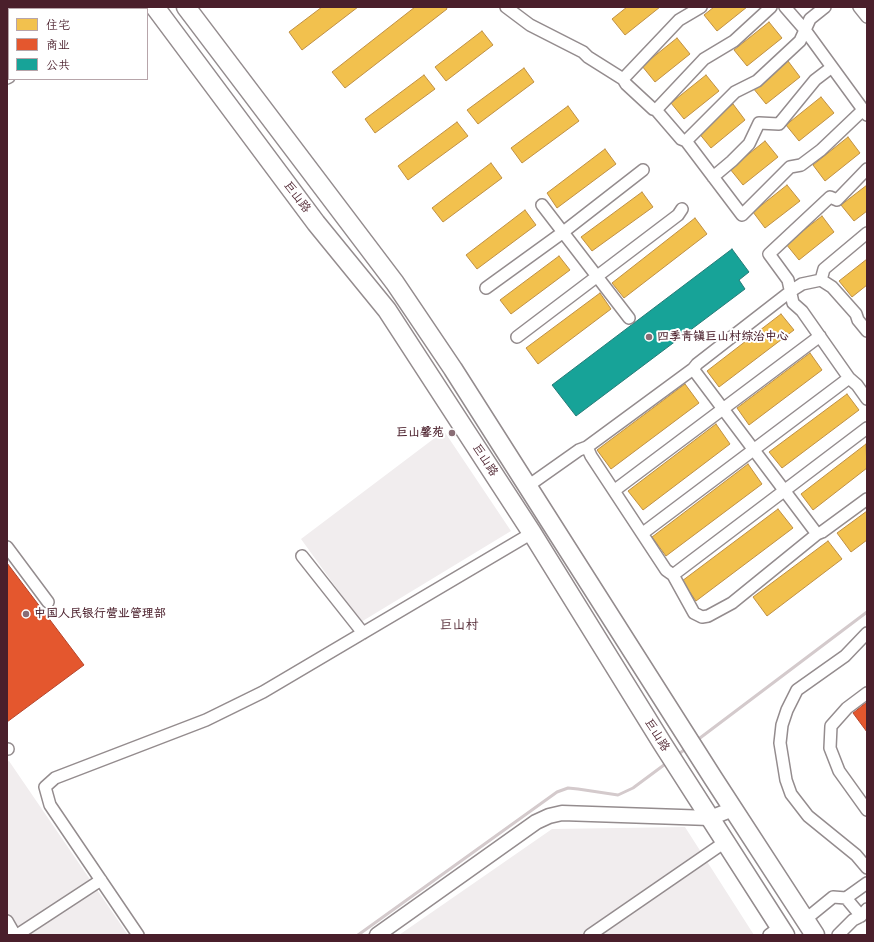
<!DOCTYPE html>
<html>
<head>
<meta charset="utf-8">
<style>
  body { margin:0 }
  #map { position:relative; width:874px; height:942px; overflow:hidden; background:#fff; font-family:"Comic Neue","LXGW WenKai TC",sans-serif }
  canvas { display:block }
  .frame { position:absolute; inset:0; border:8px solid #4a1f2b; pointer-events:none }
  .legend { position:absolute; left:8px; top:8px; width:140px; height:72px; box-sizing:border-box; background:#fff; border:1px solid #b7a5aa; margin:0; padding:5px 7px; list-style:none; font-size:12px; color:#4a1f2b }
  .legend li { display:flex; align-items:center; gap:8px; height:20px }
  .legend b { width:20px; border:1px solid #b7a5aa }
</style>
</head>
<body>
<div id="map">
<canvas width="874" height="942"></canvas>
<div class="frame"></div>
<ul class="legend">
<li><b style="height:11px;background:#f2c14e"></b>住宅</li>
<li><b style="height:11px;background:#e4572e"></b>商业</li>
<li><b style="height:11px;background:#17a398"></b>公共</li>
</ul>
</div>
<script>
const c = document.querySelector('canvas').getContext('2d');
c.lineJoin = 'round';
function fill(path, color) { c.fillStyle = color; c.fill(path, 'evenodd'); }
const poly = rows => new Path2D(rows.map(r => 'M' + r).join(''));
function stroke(path, color, width, dash) { c.strokeStyle = color; c.lineWidth = width; c.lineCap = dash ? 'butt' : 'round'; c.setLineDash(dash || []); c.stroke(path); }
function label(font, color, halo, rows, align = 'center') {
  c.font = font + ' "Comic Neue","LXGW WenKai TC",sans-serif'; c.lineWidth = 4; c.setLineDash([]); c.textBaseline = 'middle'; c.strokeStyle = halo; c.fillStyle = color; for (const [text, x, y, turn = 0] of rows) {
    c.save(); c.translate(x, y); c.rotate((+turn || 0) * Math.PI / 180); c.textAlign = isNaN(turn) ? turn : align; if (halo) c.strokeText(text, 0, 0); c.fillText(text, 0, 0); c.restore();
  }
}
const built = poly([
  [444,431,511,531,361,622,301,539],
  [9,761,128,935,7,935,7,762],
  [685,827,754,935,399,935,552,829]
]);
const water = poly([
  [7,7,40,7,37,9,9,9,9,30,7,32]
]);
const homes = poly([
  [322,7,358,7,302,50,289,32,322,7],
  [415,7,446,7,447,9,345,88,332,72,415,7],
  [627,7,660,7,625,35,612,19,627,7],
  [714,7,747,7,717,31,704,15,714,7],
  [769,22,782,38,747,66,734,50,769,22],
  [482,31,493,45,446,81,435,67,482,31],
  [677,38,690,54,655,82,642,66,677,38],
  [788,61,800,77,766,104,753,88,788,61],
  [524,68,534,82,478,124,467,110,524,68],
  [424,75,435,89,375,133,365,119,424,75],
  [706,75,719,91,684,119,671,103,706,75],
  [821,97,834,113,799,141,786,125,821,97],
  [733,104,745,120,711,148,698,132,733,104],
  [568,106,579,121,522,163,511,148,568,106],
  [457,122,468,136,408,180,398,166,457,122],
  [848,137,860,153,825,181,813,165,848,137],
  [765,141,778,157,743,185,730,169,765,141],
  [605,149,616,164,557,208,547,193,605,149],
  [491,163,502,178,443,222,432,208,491,163],
  [787,185,800,201,765,228,753,212,787,185],
  [867,185,867,211,854,221,841,205,867,185],
  [642,192,653,207,592,251,581,237,642,192],
  [525,210,536,225,477,269,466,255,525,210],
  [822,216,834,232,799,260,786,244,822,216],
  [695,218,707,234,624,298,612,283,695,218],
  [559,256,570,270,511,314,500,300,559,256],
  [867,259,867,285,852,297,839,281,867,259],
  [600,293,611,309,538,364,526,348,600,293],
  [781,314,794,330,719,387,707,371,781,314],
  [810,353,822,370,749,425,737,408,810,353],
  [685,384,699,403,611,469,597,450,685,384],
  [847,394,859,410,782,468,769,452,847,394],
  [716,424,730,444,643,510,628,491,716,424],
  [866,444,867,468,813,510,801,494,866,444],
  [748,464,762,484,666,556,652,537,748,464],
  [778,509,793,528,696,601,682,581,778,509],
  [867,511,867,540,851,552,837,533,867,511],
  [828,541,842,559,767,616,753,597,828,541]
]);
const shops = poly([
  [7,563,84,665,7,722,7,563],
  [867,702,867,732,853,713,867,702]
]);
const public = poly([
  [732,249,749,272,739,280,745,289,576,416,552,385,732,249]
]);
const stream = poly([
  [696,741,867,612],
  [677,755,687,748],
  [358,935,557,792,568,788,578,789,618,795,633,788,668,762]
]);
const minor = poly([
  [506,7,530,25,583,52,588,57,623,79,626,84,653,109,656,110,681,139,686,141,742,215,790,167,801,165,821,150,863,110],
  [785,7,805,30,867,115],
  [859,7,867,17],
  [100,9,102,7],
  [7,78,9,77],
  [623,79,679,20,701,7],
  [656,110,704,59,734,41,771,7],
  [686,141,735,92,757,81,800,41,810,19,825,7],
  [867,169,837,200,830,197,769,254,788,280,793,303,802,311,849,378,857,385,867,399],
  [713,177,732,161,749,144,759,123,779,124,815,80,832,67],
  [542,205,629,318],
  [867,233,824,269,821,280,832,287,856,314,858,320,867,331],
  [486,288,562,233,643,170],
  [517,337,678,215,682,209],
  [693,369,817,534],
  [587,447,591,456,666,570,673,575,694,613,702,617,708,616,732,603,817,534,822,532,867,499],
  [528,486,579,450,587,447,693,369,697,364,791,291,802,284,821,280],
  [615,490,820,336],
  [643,533,849,378],
  [7,547,48,602],
  [302,556,363,633],
  [673,575,867,428],
  [867,633,845,656,797,690,787,710,782,725,780,743,786,780,791,794,808,816,856,855,867,868],
  [867,693,847,708,831,726,830,748,839,771,867,810],
  [7,749,8,749],
  [846,898,867,883],
  [806,919,833,897,846,898,861,916],
  [7,921,15,935],
  [17,935,101,880],
  [138,935,50,805,45,787,55,778,206,720,263,692,532,533],
  [590,935,725,842],
  [769,935,780,927],
  [838,935,853,920,861,916,867,909]
]);
const tertiary = poly([
  [377,935,536,822,549,816,562,813,710,818,733,809]
]);
const primary = poly([
  [155,7,316,223,387,310,532,533,662,743,785,935],
  [186,7,395,283,453,369,713,778,815,935]
]);
const markers = [
  [649,337,4,"#896d75"],
  [452,433,4,"#896d75"],
  [26,614,4,"#896d75"]
];
const streetNames = [
  ["巨山路",297,197,53],
  ["巨山路",485,460,57],
  ["巨山路",657,735,58]
];
const poiNames = [
  ["四季青镇巨山村综治中心",657,337],
  ["巨山馨苑",444,433,"right"],
  ["中国人民银行营业管理部",34,614]
];
const neighbourhoodNames = [
  ["巨山村",459,625]
];
fill(built, '#f1edee');
fill(water, '#d4cacc');
fill(homes, '#f2c14e');
stroke(homes, '#c09044', 1);
fill(shops, '#e4572e');
stroke(shops, '#b6462d', 1);
fill(public, '#17a398');
stroke(public, '#267b77', 1);
stroke(stream, '#d4cacc', 3);
stroke(minor, '#948c8e', 14);
stroke(tertiary, '#948c8e', 17);
stroke(primary, '#948c8e', 21);
stroke(minor, '#fff', 11);
stroke(tertiary, '#fff', 14);
stroke(primary, '#fff', 18);
for (const [x, y, r, color] of markers) { const dot = new Path2D(); dot.arc(x, y, r, 0, 2 * Math.PI); c.fillStyle = color; c.fill(dot); stroke(dot, '#fff', 1.5); }
label('12px', '#4a1f2b', '#fff', streetNames);
label('bold 12px', '#4a1f2b', '#fff', poiNames, 'left');
label('13px', '#4a1f2b', '#fff', neighbourhoodNames);
</script>
</body>
</html>
